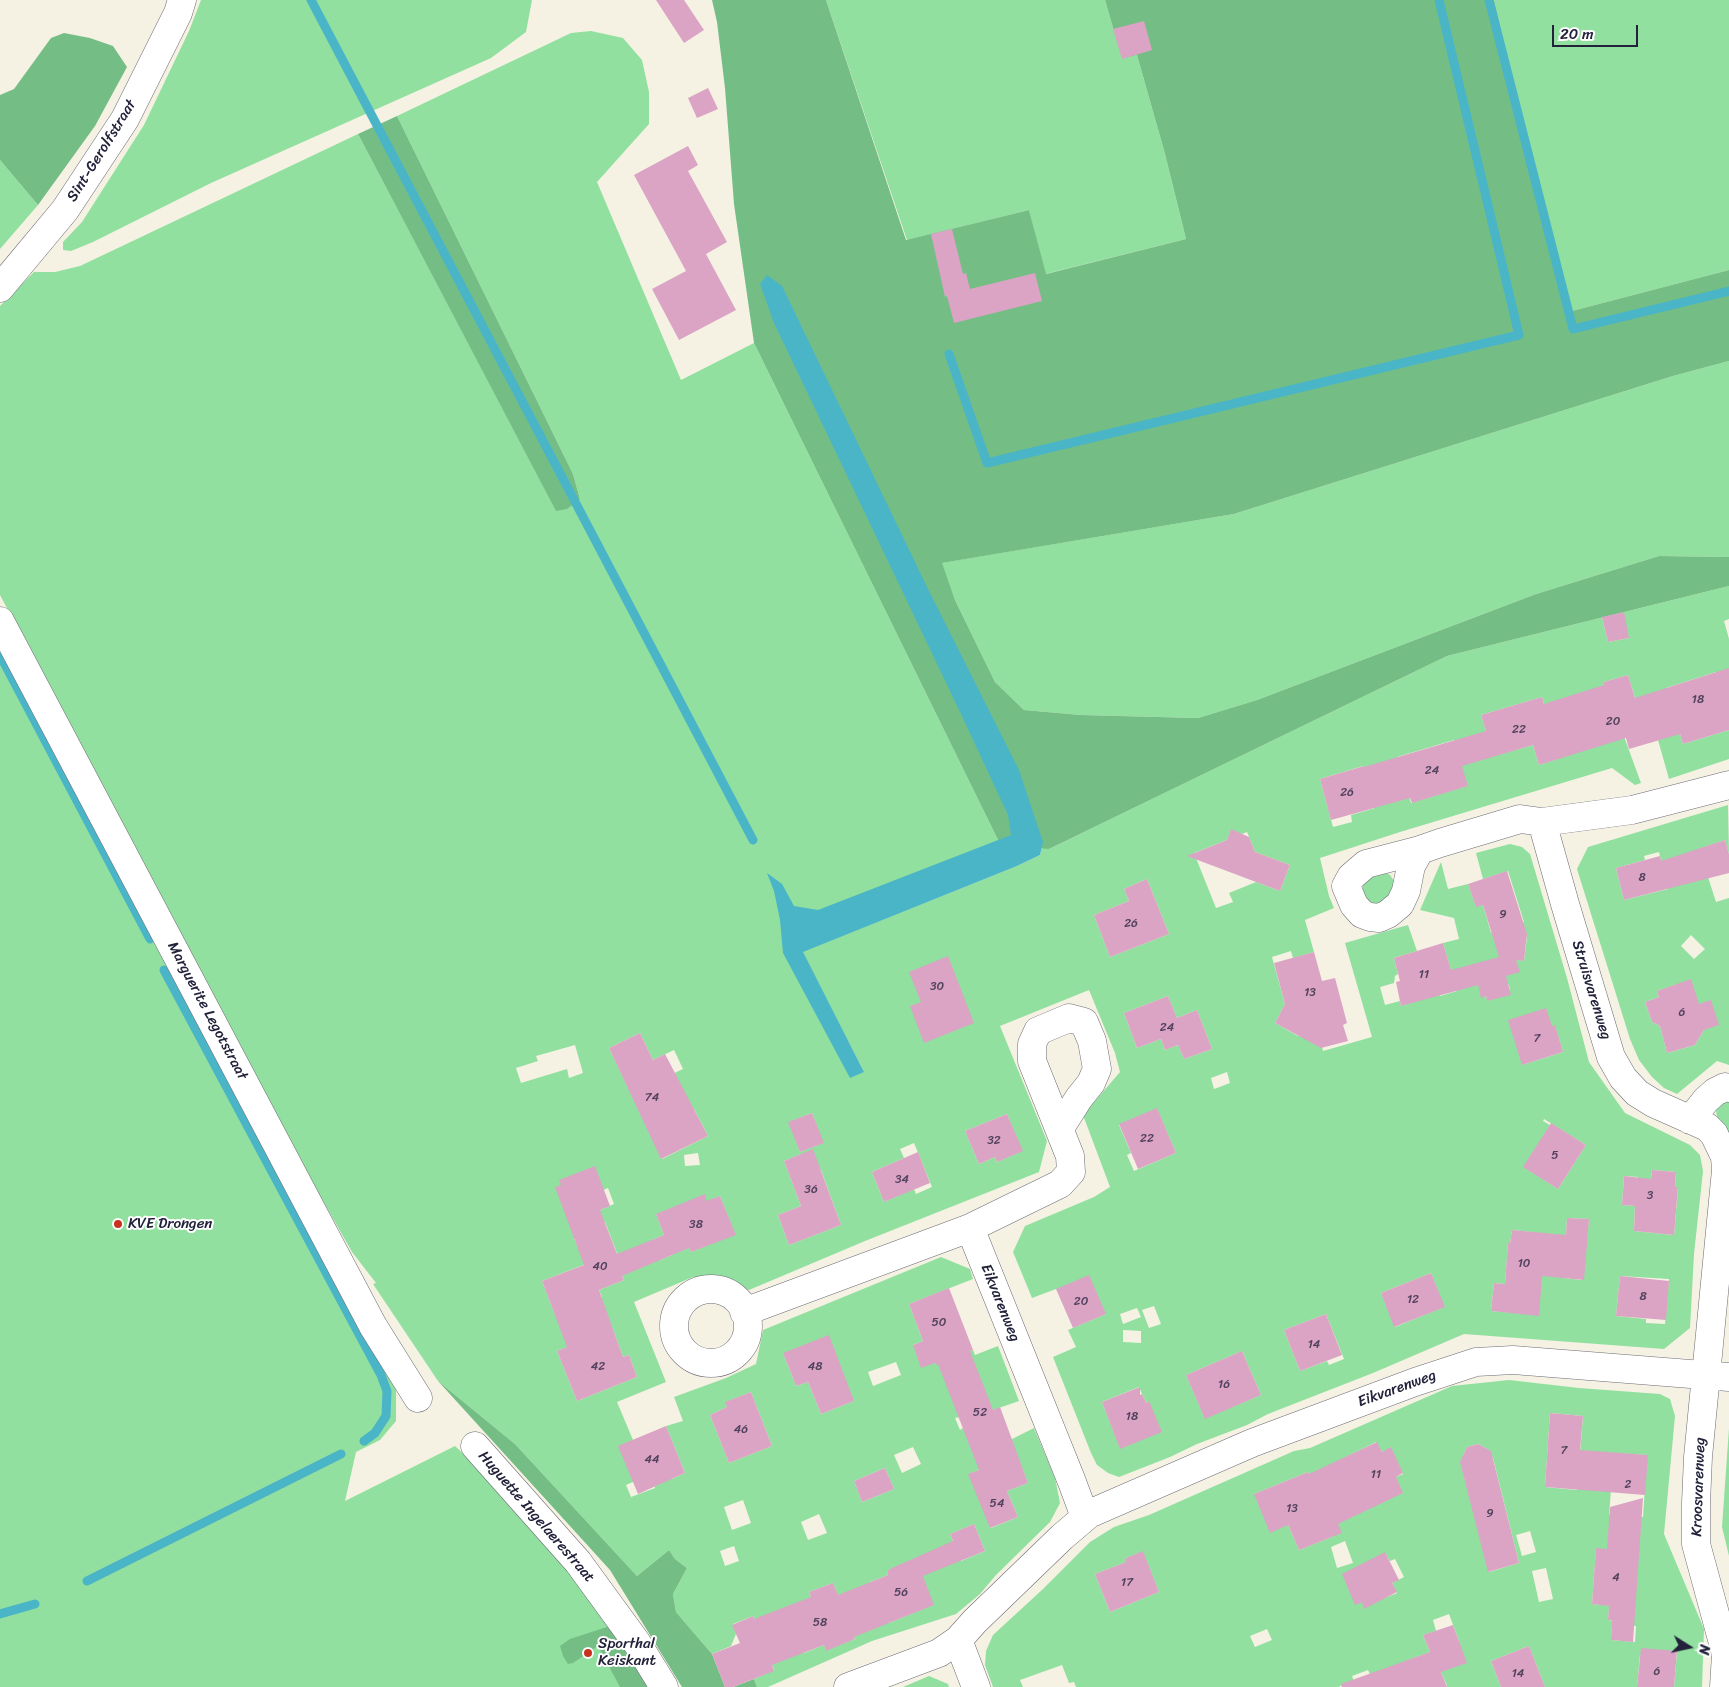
<!DOCTYPE html>
<html>
<head>
<meta charset="utf-8">
<style>
  body { margin:0 }
  #map { position:relative; width:1729px; height:1687px; overflow:hidden; background:#f5f2e3; font-family:Sriracha,sans-serif }
  canvas { display:block }
  .north { position:absolute; left:1664px; top:1622px; width:50px; height:50px; -webkit-text-stroke:4px #fff; paint-order:stroke; rotate:100deg; font-size:14px; font-weight:700; line-height:20px; text-align:center; color:#22223b }
  .north::after { content:''; display:block; margin:auto; width:18px; height:22px; background:#22223b; clip-path:polygon(50% 0,100% 100%,50% 72%,0 100%) }
  .scale { position:absolute; left:1552px; top:25px; width:86px; height:22px; box-sizing:border-box; border:2px solid #22223b; border-top:0; padding-left:6px; font-size:15px; line-height:18px; white-space:nowrap; color:#22223b; -webkit-text-stroke:4px #fff; paint-order:stroke }
</style>
</head>
<body>
<div id="map">
<canvas width="1729" height="1687"></canvas>
<div class="north">N</div>
<div class="scale">20 m</div>
</div>
<script>
const c = document.querySelector('canvas').getContext('2d');
c.lineJoin = 'round';
function fill(path, color) { c.fillStyle = color; c.fill(path, 'evenodd'); }
const poly = rows => new Path2D(rows.map(r => 'M' + r).join(''));
function stroke(path, color, width, dash) { c.strokeStyle = color; c.lineWidth = width; c.lineCap = dash ? 'butt' : 'round'; c.setLineDash(dash || []); c.stroke(path); }
function label(font, color, halo, rows, align = 'center') {
  c.font = font + ' Sriracha,sans-serif'; c.lineWidth = 4; c.setLineDash([]); c.textBaseline = 'middle'; c.strokeStyle = halo; c.fillStyle = color; for (const [text, x, y, turn = 0] of rows) {
    c.save(); c.translate(x, y); c.rotate((+turn || 0) * Math.PI / 180); c.textAlign = isNaN(turn) ? turn : align; if (halo) c.strokeText(text, 0, 0); c.fillText(text, 0, 0); c.restore();
  }
}
const green = poly([
  [201,0,532,0,526,32,491,58,211,183,93,242,71,251,63,250,63,242,82,222,144,125,189,31],
  [826,0,1105,0,1122,59,1137,55,1165,154,1186,239,1045,274,1029,210,907,240],
  [1494,0,1729,0,1729,270,1568,312],
  [591,31,623,38,642,60,649,92,649,124,597,182,681,380,754,343,1000,844,783,941,864,1072,802,952,1017,866,1040,855,1043,842,1049,849,1447,656,1729,586,1729,619,1724,621,1729,639,1729,713,1716,672,1666,688,1683,744,1729,730,1729,759,1669,779,1658,740,1649,743,1628,675,1604,682,1641,783,1635,785,1612,768,1400,832,1320,858,1329,896,1334,908,1305,920,1314,952,1293,958,1291,951,1272,957,1285,1004,1275,1023,1298,1036,1309,1017,1319,1035,1323,1051,1372,1037,1345,943,1408,925,1417,951,1394,958,1398,974,1395,976,1394,983,1380,987,1385,1005,1400,1001,1401,1006,1439,994,1440,996,1457,991,1443,943,1459,939,1454,918,1420,910,1441,862,1448,889,1468,884,1476,906,1483,905,1491,933,1508,928,1503,958,1524,961,1527,937,1522,936,1519,924,1524,922,1508,871,1483,879,1476,853,1510,844,1522,847,1530,854,1567,978,1589,1062,1625,1113,1690,1145,1700,1155,1703,1171,1694,1254,1690,1328,1664,1349,1464,1334,1373,1373,1268,1414,1247,1425,1197,1444,1170,1457,1119,1477,1108,1473,1097,1465,1091,1453,1053,1357,1076,1347,1068,1330,1106,1314,1056,1289,1032,1298,1013,1252,1025,1226,1094,1197,1110,1187,1083,1115,1120,1072,1115,1053,1089,990,1000,1026,1047,1141,1039,1172,865,1241,749,1290,715,1279,693,1277,634,1302,666,1382,617,1402,633,1440,633,1482,626,1485,631,1497,655,1488,653,1482,670,1476,672,1479,685,1473,666,1426,683,1421,674,1397,726,1378,756,1364,763,1330,941,1257,970,1269,973,1279,909,1304,923,1341,913,1345,931,1353,936,1364,973,1350,975,1355,998,1346,1019,1401,993,1410,955,1418,960,1430,963,1428,1010,1440,1034,1428,1055,1478,1060,1503,1050,1522,996,1575,980,1594,956,1614,872,1641,768,1687,757,1687,754,1679,774,1670,753,1616,733,1624,736,1634,731,1646,712,1654,676,1612,673,1594,687,1568,675,1559,669,1550,637,1576,515,1444,438,1381,373,1284,376,1283,352,1252,298,1157,0,595,0,306,34,272,55,272,80,266,358,134,556,510,580,499,573,474,397,116,571,33],
  [1602,617,1629,638,1608,642],
  [1542,697,1560,758,1539,765,1533,745,1494,756,1481,715],
  [1454,740,1467,786,1411,803,1397,757],
  [1363,766,1375,808,1351,815,1352,822,1333,827,1320,779],
  [1231,830,1242,834,1247,832,1255,852,1290,865,1280,891,1256,882,1229,893,1233,902,1216,908,1194,853,1227,840],
  [1147,879,1169,934,1110,957,1094,915,1129,901,1124,889],
  [1499,981,1509,985,1510,992,1487,1000,1486,996,1481,997],
  [1168,996,1177,1018,1197,1010,1212,1049,1184,1059,1178,1045,1165,1050,1161,1039,1137,1048,1124,1013],
  [1552,1026,1555,1026,1563,1052,1522,1065],
  [640,1033,653,1060,674,1050,683,1069,662,1079,679,1117,694,1109,708,1136,662,1159,609,1048],
  [575,1045,583,1073,569,1078,567,1069,521,1083,516,1068,538,1061,536,1056],
  [1227,1072,1230,1083,1214,1089,1211,1078],
  [1157,1109,1176,1153,1134,1171,1127,1155,1131,1153,1119,1125],
  [812,1113,823,1143,800,1152,789,1122],
  [1007,1114,1022,1151,997,1162,995,1157,979,1164,965,1131],
  [1544,1119,1586,1145,1558,1189,1524,1167,1550,1125,1543,1121],
  [914,1143,932,1187,916,1194,914,1189,884,1202,872,1172,904,1158,900,1149],
  [698,1153,700,1165,685,1166,684,1155],
  [804,1153,821,1170,841,1225,789,1245,778,1215,801,1206,784,1161],
  [1652,1170,1676,1172,1675,1187,1678,1188,1674,1235,1634,1231,1635,1206,1622,1205,1624,1176,1638,1177,1638,1185,1650,1186],
  [608,1188,614,1204,589,1215,582,1199],
  [720,1196,735,1234,691,1252,685,1239,669,1246,672,1255,660,1260,652,1240,664,1235,656,1214,676,1214],
  [1567,1218,1589,1219,1587,1238,1566,1237],
  [605,1222,623,1269,620,1271,624,1280,599,1290,602,1297,555,1315,542,1281,586,1264,574,1239,587,1233,586,1229],
  [1512,1230,1532,1232,1538,1315,1491,1311,1494,1283,1505,1284,1508,1244,1510,1243],
  [1585,1253,1582,1280,1564,1278],
  [1431,1273,1444,1307,1395,1327,1381,1293],
  [1620,1276,1669,1279,1665,1324,1646,1323,1646,1319,1616,1316],
  [1154,1306,1161,1324,1149,1328,1142,1310],
  [1137,1308,1141,1317,1123,1324,1120,1314],
  [1326,1314,1344,1359,1329,1365,1327,1361,1300,1371,1284,1330],
  [613,1329,623,1357,629,1355,637,1377,577,1401,557,1351],
  [1123,1330,1141,1331,1141,1343,1123,1342],
  [1242,1351,1261,1395,1205,1418,1186,1375],
  [783,1353,854,1401,821,1414,808,1382,796,1386],
  [896,1362,901,1375,873,1386,868,1372],
  [1139,1387,1146,1403,1149,1401,1120,1448,1102,1402],
  [751,1392,772,1446,729,1463,710,1415,727,1407,726,1402],
  [913,1447,921,1464,902,1473,894,1455],
  [1017,1455,1028,1483,1007,1491,1018,1517,991,1528,969,1474],
  [885,1468,894,1489,862,1502,854,1481],
  [743,1500,751,1523,732,1530,724,1507],
  [819,1514,827,1533,808,1540,801,1522],
  [974,1524,985,1551,961,1561,950,1534],
  [734,1546,739,1561,725,1566,720,1551],
  [915,1558,933,1605,889,1623,878,1605,870,1582,888,1575,887,1571,910,1565,909,1561],
  [833,1583,855,1639,826,1650,824,1645,804,1653,811,1597,809,1592],
  [0,160,38,205,0,249],
  [1729,361,1729,557,1659,556,1536,594,1257,700,1198,718,1081,715,1024,710,995,682,955,600,941,563,1234,514,1673,376],
  [0,646,226,1072,314,1249,396,1389,396,1421,380,1440,356,1452,345,1501,455,1446,530,1517,652,1687,0,1687],
  [1728,805,1729,854,1725,840,1699,849,1716,902,1729,898,1729,1065,1717,1061,1677,1094,1664,1088,1652,1077,1639,1060,1630,1039,1577,869,1588,847],
  [1659,852,1668,889,1624,900,1616,868,1645,860,1644,856],
  [1691,935,1705,949,1694,959,1681,946],
  [1678,984,1699,1004,1704,1030,1695,1045,1667,1053,1660,1026,1652,1022,1645,1002,1659,997,1657,991],
  [1385,872,1390,875,1396,884,1395,895,1376,905,1366,899,1363,894,1363,883,1365,878],
  [1729,1098,1729,1134,1717,1117,1716,1110,1717,1103],
  [1509,1380,1579,1388,1660,1394,1670,1399,1675,1416,1664,1534,1704,1629,1702,1687,1674,1687,1677,1652,1658,1650,1657,1657,1640,1655,1637,1687,1545,1687,1529,1646,1491,1661,1501,1687,1445,1687,1447,1686,1441,1672,1445,1647,1459,1641,1449,1614,1433,1620,1436,1631,1423,1635,1430,1652,1403,1662,1376,1687,1368,1670,1352,1676,1354,1681,1338,1687,1076,1687,1074,1682,1069,1683,1062,1665,1020,1680,1023,1687,993,1687,985,1665,986,1651,993,1635,1043,1589,1090,1542,1114,1527,1149,1515,1294,1451,1310,1448,1452,1386],
  [1550,1413,1583,1416,1577,1490,1545,1487],
  [1376,1442,1382,1452,1391,1448,1403,1474,1396,1477,1346,1457],
  [1478,1444,1487,1449,1493,1458,1519,1563,1489,1572,1461,1465,1464,1464,1463,1456,1467,1447],
  [1614,1453,1647,1455,1643,1517,1609,1515],
  [1308,1472,1334,1536,1299,1550,1288,1525,1254,1494],
  [1530,1531,1536,1552,1522,1556,1516,1535],
  [1345,1541,1353,1563,1337,1568,1331,1547],
  [1596,1549,1635,1608,1592,1604],
  [1143,1552,1159,1592,1110,1612,1095,1574,1126,1562,1126,1558],
  [1385,1553,1390,1561,1395,1559,1404,1577,1392,1583,1397,1593,1385,1598],
  [1546,1568,1553,1599,1539,1602,1532,1571],
  [1609,1608,1633,1622,1608,1620],
  [1612,1625,1636,1626,1635,1642,1611,1640],
  [1267,1629,1272,1640,1255,1647,1250,1636],
  [1729,1428,1729,1556,1722,1527],
  [929,1676,948,1684,949,1687,903,1687]
]);
const forest = poly([
  [712,0,826,0,906,240,1029,210,1046,274,1186,239,1165,154,1137,55,1122,59,1105,0,1494,0,1568,312,1729,270,1729,361,1673,376,1234,514,942,563,955,600,995,682,1024,710,1081,715,1198,718,1257,700,1536,594,1659,556,1729,557,1729,586,1447,656,1049,849,1000,844,754,343,734,204,725,88,717,22],
  [64,33,90,38,113,46,127,67,95,126,38,205,0,160,0,95,14,89,51,38],
  [397,116,573,474,580,499,567,509,556,511,358,134],
  [438,1381,515,1444,637,1576,669,1550,675,1559,687,1568,673,1594,676,1612,712,1654,725,1687,682,1687,610,1570],
  [613,1625,652,1687,620,1687,598,1646,573,1663,568,1664,563,1656,560,1646,570,1639],
  [754,1679,757,1687,733,1687]
]);
const water = poly([
  [767,275,782,286,929,591,1019,770,1043,842,1040,855,1017,866,803,952,864,1072,850,1078,783,953,780,920,774,891,767,873,782,884,794,906,818,910,1011,835,1008,815,961,714,774,323,760,284]
]);
const stream = poly([
  [311,0,753,840],
  [1489,0,1573,329,1729,291],
  [949,354,987,463,1519,335,1439,0],
  [0,655,150,939],
  [164,970,381,1375,387,1391,386,1416,375,1433,364,1441],
  [87,1581,341,1454],
  [0,1614,35,1604]
]);
const building = poly([
  [656,0,684,0,704,30,684,43],
  [1144,21,1152,50,1122,59,1113,29],
  [708,88,718,109,697,118,688,98],
  [688,146,698,165,688,171,727,242,706,254,736,310,679,340,652,289,686,271,634,175],
  [952,229,963,274,966,273,970,289,1035,273,1042,301,954,323,947,296,945,297,931,234],
  [1624,612,1629,638,1608,642,1602,617],
  [1729,668,1729,730,1683,744,1680,734,1629,749,1626,738,1539,765,1533,745,1462,766,1468,786,1412,803,1410,798,1331,820,1320,779,1364,766,1364,767,1486,731,1481,715,1542,697,1544,704,1604,685,1604,682,1628,675,1635,698],
  [1231,829,1249,837,1255,852,1290,865,1280,891,1187,856,1227,840],
  [1725,840,1729,854,1729,873,1624,900,1616,868,1660,856,1661,861],
  [1507,871,1527,934,1524,961,1516,960,1520,972,1506,976,1511,995,1487,1001,1486,996,1481,998,1478,985,1401,1006,1396,982,1400,981,1394,958,1443,943,1451,970,1499,957,1483,905,1476,907,1468,884],
  [1147,879,1169,934,1110,957,1094,915,1129,901,1124,889],
  [1314,952,1322,981,1335,978,1347,1023,1343,1025,1348,1041,1321,1048,1275,1023,1285,1004,1274,963],
  [948,956,974,1023,924,1043,910,1006,921,1002,909,972],
  [1691,979,1699,1004,1711,1000,1719,1025,1704,1030,1695,1045,1667,1053,1660,1026,1652,1022,1645,1002,1659,997,1657,991],
  [1168,996,1177,1018,1197,1010,1212,1049,1184,1059,1178,1045,1165,1050,1161,1039,1137,1048,1124,1013],
  [1546,1008,1552,1026,1555,1025,1563,1052,1522,1065,1508,1020],
  [640,1033,653,1060,665,1054,708,1136,661,1159,609,1048],
  [1157,1108,1176,1153,1138,1169,1119,1124],
  [812,1113,824,1143,800,1152,788,1122],
  [1007,1114,1023,1151,997,1162,995,1157,979,1164,965,1131],
  [1551,1123,1586,1145,1558,1189,1523,1167],
  [813,1149,841,1225,789,1245,778,1215,801,1206,784,1161],
  [918,1152,930,1183,884,1202,872,1172],
  [595,1166,610,1206,600,1210,617,1254,664,1235,656,1214,705,1194,706,1201,720,1196,736,1235,691,1252,689,1248,672,1255,622,1276,624,1280,599,1290,623,1357,629,1355,637,1377,577,1401,557,1351,567,1347,542,1281,584,1265,555,1187,561,1185,559,1180],
  [1652,1170,1676,1172,1675,1187,1678,1187,1674,1235,1634,1231,1635,1206,1622,1205,1624,1176,1651,1179],
  [1567,1218,1589,1219,1584,1280,1542,1276,1539,1316,1491,1311,1494,1283,1505,1284,1508,1243,1510,1243,1512,1230,1566,1235],
  [1431,1273,1445,1307,1394,1327,1381,1293],
  [1089,1275,1106,1314,1073,1328,1056,1289],
  [1620,1276,1669,1281,1666,1320,1616,1316],
  [949,1288,973,1350,970,1351,993,1410,1000,1407,1028,1483,1007,1491,1018,1517,990,1528,968,1474,979,1470,938,1364,936,1365,935,1363,921,1368,913,1345,923,1341,909,1304],
  [1326,1314,1342,1355,1300,1371,1284,1330],
  [829,1335,854,1401,821,1414,808,1382,796,1386,783,1353],
  [1242,1351,1261,1395,1205,1419,1186,1375],
  [1140,1387,1140,1395,1142,1394,1146,1403,1149,1401,1162,1432,1120,1449,1102,1402],
  [751,1392,772,1446,729,1463,710,1415,727,1407,725,1402],
  [1550,1413,1583,1416,1580,1450,1648,1455,1645,1495,1545,1487],
  [666,1426,685,1473,638,1494,618,1446],
  [1377,1442,1382,1452,1391,1447,1403,1473,1396,1477,1403,1493,1338,1524,1342,1533,1299,1550,1288,1525,1270,1533,1254,1494,1308,1472,1309,1474],
  [1478,1444,1491,1451,1519,1563,1488,1572,1460,1462,1467,1447],
  [885,1468,894,1489,862,1502,854,1481],
  [1643,1498,1633,1642,1611,1640,1612,1620,1608,1620,1609,1606,1592,1604,1596,1548,1607,1549,1610,1507],
  [974,1524,985,1551,923,1576,934,1605,854,1637,855,1639,826,1651,824,1645,772,1665,774,1671,733,1687,725,1687,712,1654,740,1643,732,1625,753,1616,754,1619,811,1597,809,1592,833,1583,838,1595,888,1575,887,1571,892,1568,953,1541,950,1534],
  [1143,1551,1159,1592,1110,1612,1095,1574,1126,1562,1126,1558],
  [1385,1552,1399,1580,1392,1583,1397,1592,1364,1609,1362,1602,1355,1605,1342,1574],
  [1453,1625,1467,1663,1441,1672,1447,1687,1342,1687,1341,1684,1430,1652,1423,1635],
  [1529,1646,1545,1687,1501,1687,1491,1661],
  [1641,1648,1677,1651,1674,1687,1637,1687]
]);
const street = poly([
  [0,288,65,210,125,119,178,13,182,0],
  [0,621,373,1326,418,1398],
  [1542,822,1565,904,1611,1057,1623,1078,1637,1093,1653,1103,1707,1127,1714,1134,1725,1157,1726,1170,1698,1457,1696,1503,1696,1544,1726,1654,1724,1687],
  [1420,850,1411,866,1406,891,1400,904,1388,914,1379,918,1370,917,1362,914,1354,905,1346,886,1351,877,1366,864,1420,850,1440,843,1520,819,1542,822,1632,810,1729,785],
  [1690,1120,1706,1100,1715,1092,1725,1087,1729,1088],
  [970,1228,1072,1482,1085,1517],
  '674 1326a37 37 0 1 1 74 0a37 37 0 1 1-74 0Z',
  [744,1312,970,1228,1060,1184,1071,1172,1070,1156,1032,1061,1032,1044,1038,1031,1069,1018,1084,1022,1092,1041,1097,1069,1091,1083,1079,1098,1060,1128],
  [475,1446,578,1562,637,1643,664,1687],
  [958,1640,976,1687],
  [848,1687,939,1653,958,1640,975,1621,1062,1537,1089,1514,1252,1443,1415,1382,1476,1362,1513,1360,1729,1377]
]);
const markers = [
  [118,1224,5,"#c8321e"],
  [588,1653,5,"#c8321e"]
];
const numberNames = [
  ["18",1698,700],
  ["20",1613,722],
  ["22",1519,730],
  ["24",1432,771],
  ["26",1347,793],
  ["8",1642,878],
  ["9",1503,915],
  ["26",1131,924],
  ["11",1424,975],
  ["30",937,987],
  ["13",1310,993],
  ["6",1682,1013],
  ["24",1167,1028],
  ["7",1537,1039],
  ["74",652,1098],
  ["22",1147,1139],
  ["32",994,1141],
  ["5",1555,1156],
  ["34",902,1180],
  ["36",811,1190],
  ["3",1650,1196],
  ["38",696,1225],
  ["10",1524,1264],
  ["40",600,1267],
  ["8",1643,1297],
  ["12",1413,1300],
  ["20",1081,1302],
  ["50",939,1323],
  ["14",1314,1345],
  ["42",598,1367],
  ["48",815,1367],
  ["16",1224,1385],
  ["52",980,1413],
  ["18",1132,1417],
  ["46",741,1430],
  ["7",1564,1451],
  ["44",652,1460],
  ["11",1376,1475],
  ["2",1628,1485],
  ["54",997,1504],
  ["13",1292,1509],
  ["9",1490,1514],
  ["4",1616,1578],
  ["17",1127,1583],
  ["56",901,1593],
  ["58",820,1623],
  ["6",1657,1672],
  ["14",1518,1674]
];
const streetNames = [
  ["Sint-Gerolfstraat",102,151,-58],
  ["Struisvarenweg",1591,990,73],
  ["Marguerite Legotstraat",207,1011,62],
  ["Eikvarenweg",1000,1303,68],
  ["Eikvarenweg",1397,1389,-20],
  ["Kroosvarenweg",1699,1487,-88],
  ["Huguette Ingelaerestraat",536,1517,49]
];
const poiNames = [
  ["KVE Drongen",128,1224],
  ["Sporthal",598,1644],
  ["Keiskant",598,1661]
];
fill(green, '#91e09f');
fill(forest, '#74be86');
fill(water, '#4ab5c7');
stroke(stream, '#4ab5c7', 9);
fill(building, '#dba3c4');
stroke(street, '#6c6b76', 29);
stroke(street, '#fff', 28);
for (const [x, y, r, color] of markers) { const dot = new Path2D(); dot.arc(x, y, r, 0, 2 * Math.PI); c.fillStyle = color; c.fill(dot); stroke(dot, '#fff', 2); }
label('12px', '#50425d', null, numberNames);
label('15px', '#22223b', '#fff', streetNames);
label('15px', '#22223b', '#fff', poiNames, 'left');
</script>
</body>
</html>
